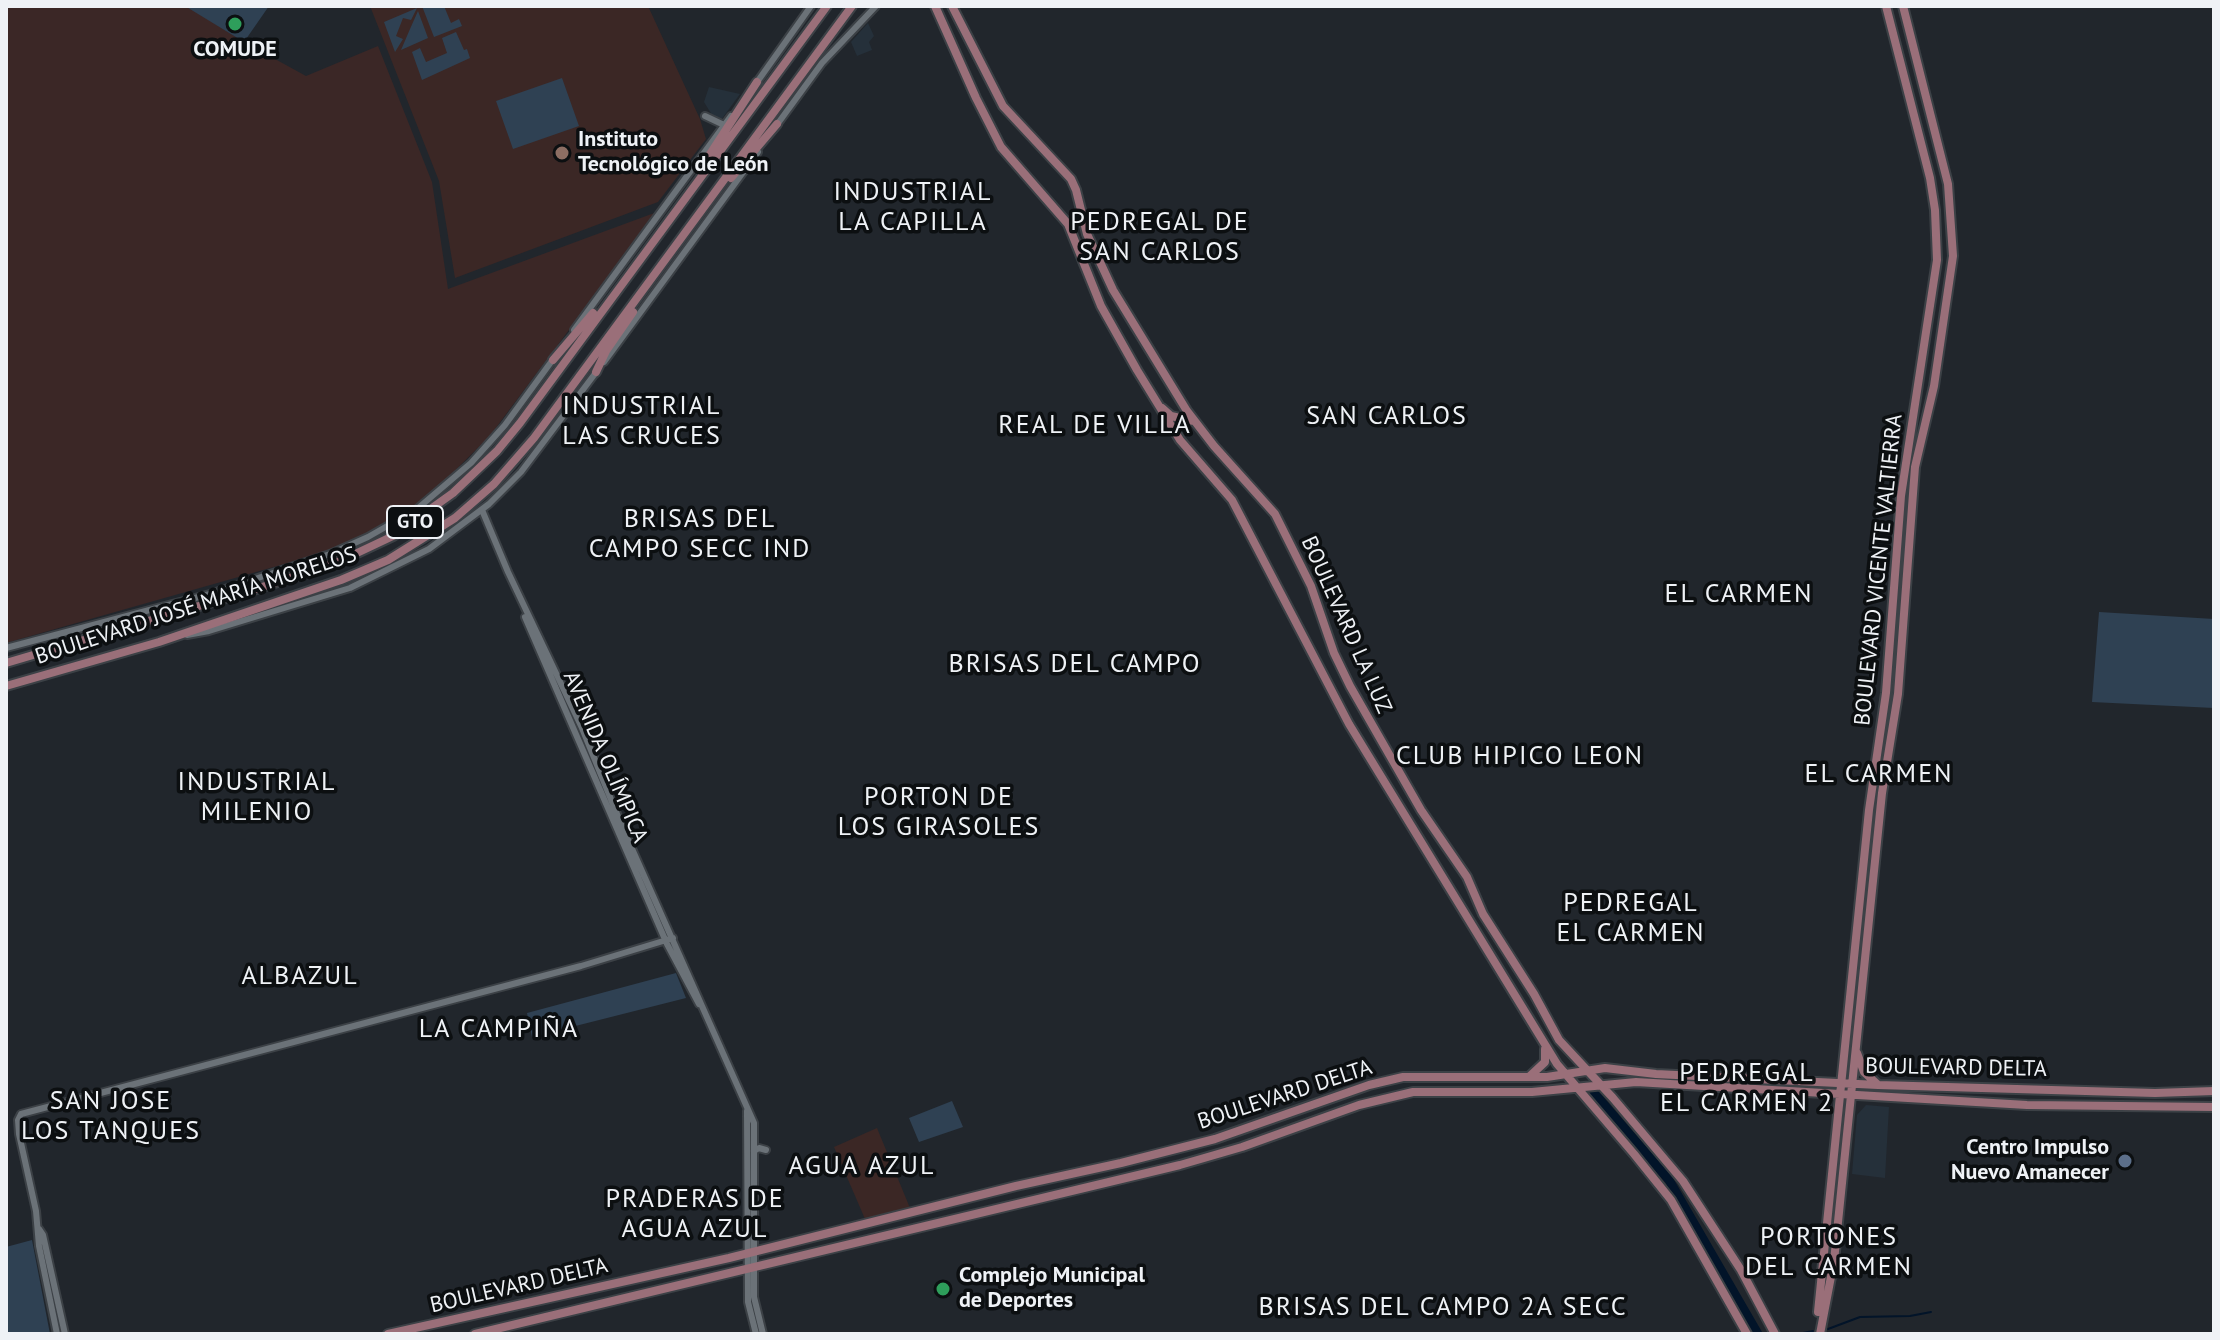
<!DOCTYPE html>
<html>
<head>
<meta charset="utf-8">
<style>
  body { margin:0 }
  #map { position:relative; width:2220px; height:1340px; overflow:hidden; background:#21262c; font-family:"PT Sans",sans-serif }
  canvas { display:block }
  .frame { position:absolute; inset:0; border:8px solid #eff2f6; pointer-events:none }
</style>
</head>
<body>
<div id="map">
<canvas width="2220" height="1340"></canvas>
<div class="frame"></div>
</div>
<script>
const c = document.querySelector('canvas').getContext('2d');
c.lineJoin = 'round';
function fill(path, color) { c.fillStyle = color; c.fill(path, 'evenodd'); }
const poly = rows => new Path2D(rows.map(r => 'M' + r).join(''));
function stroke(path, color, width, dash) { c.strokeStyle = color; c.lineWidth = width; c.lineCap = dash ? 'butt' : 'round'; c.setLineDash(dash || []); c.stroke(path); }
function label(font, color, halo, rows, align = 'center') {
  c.font = font + ' "PT Sans",sans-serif'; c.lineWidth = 7; c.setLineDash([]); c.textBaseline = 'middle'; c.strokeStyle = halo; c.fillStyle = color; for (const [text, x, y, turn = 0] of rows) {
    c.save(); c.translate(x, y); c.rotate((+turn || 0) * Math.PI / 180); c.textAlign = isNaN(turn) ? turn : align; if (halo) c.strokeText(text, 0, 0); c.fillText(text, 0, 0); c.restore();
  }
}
const built = poly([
  [868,23,874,36,869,42,872,50,857,56,851,42],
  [709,87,740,94,721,120,715,120,704,102],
  [1866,1105,1889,1107,1885,1178,1852,1174,1857,1115]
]);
const industrial = poly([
  [6,6,187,6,244,42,306,76,378,46,432,182,448,289,657,212,489,437,415,510,330,551,6,643]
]);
const education = poly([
  [370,6,648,6,700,119,706,139,658,202,455,278,439,181],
  [877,1128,910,1208,865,1219,834,1147]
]);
const green = poly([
  [185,6,269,6,244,42],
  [422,6,444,6,451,23,459,19,462,26,434,37],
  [417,8,411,20,403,18,396,36,403,39,395,52,384,22],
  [418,11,428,38,401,50,410,29],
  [456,32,464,50,467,49,470,58,422,80,412,52,420,48,426,62,447,53,442,38],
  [562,78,579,126,513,149,496,101],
  [2099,612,2214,619,2214,708,2092,702],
  [676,973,686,998,532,1037,527,1013],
  [952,1101,963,1127,919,1142,909,1118],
  [32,1240,50,1334,6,1334,6,1247]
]);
const stream = poly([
  [1828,1329,1860,1317,1910,1316,1931,1312],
  [1798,1334,1813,1331]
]);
const river = poly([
  [1594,1093,1669,1180,1758,1334]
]);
const minor = poly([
  [755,85,811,6],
  [705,116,724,125],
  [776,126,822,63,876,6],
  [574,330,731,116],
  [604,362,758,152],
  [482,510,508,572,582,728,621,824,754,1123,754,1297,763,1334],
  [525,617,667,944,699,1004],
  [187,635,209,631,350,588,429,549,489,504,521,472,597,371],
  [6,648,210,594,330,554,368,537,417,509,471,463,505,425,554,358],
  [747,1111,748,1302,756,1334],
  [754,1151,759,1148,766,1150],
  [39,1229,43,1235,65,1334],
  [57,1334,39,1246,36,1211,19,1134,18,1120,21,1114,581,966,673,938]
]);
const major = poly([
  [935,6,976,98,1001,147,1068,224,1101,306,1137,370,1180,440,1232,500,1349,724,1557,1064,1634,1154,1671,1200,1747,1334],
  [952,6,1003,106,1071,179,1076,190,1087,234,1113,290,1187,411,1214,446,1275,514,1311,586,1334,653,1350,686,1421,810,1467,877,1483,914,1534,994,1559,1040,1613,1098,1683,1181,1741,1270,1775,1334],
  [703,165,757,82],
  [731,178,777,124],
  [553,360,593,313],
  [596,372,606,351,633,312],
  [1162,408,1171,416,1194,421],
  [6,663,253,590,338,562,393,536,453,493,497,451,520,423,827,6],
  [6,686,159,642,341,580,388,560,455,518,494,484,534,438,852,6],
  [1857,1053,1864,1072,1877,1084],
  [1530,1076,1545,1062,1545,1049],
  [1818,1312,1869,810,1886,693,1901,496,1937,260,1935,210,1930,178,1886,6],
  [388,1334,729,1258,1016,1186,1121,1163,1215,1139,1369,1085,1403,1077,1547,1077,1605,1068,1656,1074,1878,1085,2155,1093,2214,1091],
  [475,1334,1180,1165,1242,1147,1359,1105,1413,1092,1532,1092,1636,1082,2027,1105,2214,1107],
  [1820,1334,1834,1261,1882,793,1898,694,1915,467,1934,386,1953,256,1948,184,1903,6]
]);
const markers = [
  [235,24,8,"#2e9e5b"],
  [562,153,8,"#8d6e63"],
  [2125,1161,8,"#5c6f8a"],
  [943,1289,8,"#2e9e5b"]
];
const shields = [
  [415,522,56]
];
const shieldNames = [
  ["GTO",415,522]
];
const poiNames = [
  ["COMUDE",235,50,"center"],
  ["Instituto",578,140],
  ["Tecnológico de León",578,165],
  ["Centro Impulso",2109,1148,"right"],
  ["Nuevo Amanecer",2109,1173,"right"],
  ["Complejo Municipal",959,1276],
  ["de Deportes",959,1301]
];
const streetNames = [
  ["BOULEVARD VICENTE VALTIERRA",1879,570,-84],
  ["BOULEVARD JOSÉ MARÍA MORELOS",196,606,-18],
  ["BOULEVARD LA LUZ",1346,625,66],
  ["AVENIDA OLÍMPICA",605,757,67],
  ["BOULEVARD DELTA",1956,1068,1],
  ["BOULEVARD DELTA",1285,1095,-18],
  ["BOULEVARD DELTA",519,1286,-13]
];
const quarterNames = [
  ["INDUSTRIAL",913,193],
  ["LA CAPILLA",913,223],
  ["PEDREGAL DE",1160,223],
  ["SAN CARLOS",1160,253],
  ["INDUSTRIAL",642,407],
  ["LAS CRUCES",642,437],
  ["SAN CARLOS",1387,417],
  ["REAL DE VILLA",1095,426],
  ["BRISAS DEL",700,520],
  ["CAMPO SECC IND",700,550],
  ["EL CARMEN",1739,595],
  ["BRISAS DEL CAMPO",1075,665],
  ["CLUB HIPICO LEON",1520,757],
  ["EL CARMEN",1879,775],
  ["INDUSTRIAL",257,783],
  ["MILENIO",257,813],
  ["PORTON DE",939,798],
  ["LOS GIRASOLES",939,828],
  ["PEDREGAL",1631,904],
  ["EL CARMEN",1631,934],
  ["ALBAZUL",300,977],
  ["LA CAMPIÑA",499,1030],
  ["PEDREGAL",1747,1074],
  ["EL CARMEN 2",1747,1104],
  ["SAN JOSE",111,1102],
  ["LOS TANQUES",111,1132],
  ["AGUA AZUL",862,1167],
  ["PRADERAS DE",695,1200],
  ["AGUA AZUL",695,1230],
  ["PORTONES",1829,1238],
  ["DEL CARMEN",1829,1268],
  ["BRISAS DEL CAMPO 2A SECC",1443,1308]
];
fill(built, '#25303a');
fill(industrial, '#3b2726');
fill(education, '#3b2725');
fill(green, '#2f4153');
stroke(stream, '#021429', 2);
stroke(river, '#021429', 9);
stroke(minor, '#3c4146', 10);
stroke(major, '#3c4146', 12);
stroke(minor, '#6b7278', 6);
stroke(major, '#9a6f79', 8);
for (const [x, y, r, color] of markers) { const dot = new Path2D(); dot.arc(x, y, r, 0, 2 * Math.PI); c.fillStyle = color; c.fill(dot); stroke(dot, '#0c0f11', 3); }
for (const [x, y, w] of shields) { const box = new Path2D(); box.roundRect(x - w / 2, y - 16, w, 32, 6); c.fillStyle = '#0c0f11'; c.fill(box); stroke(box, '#eff2f6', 2); }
label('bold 20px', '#eff2f6', null, shieldNames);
label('bold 22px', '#eff2f6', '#0c0f11', poiNames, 'left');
label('22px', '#eff2f6', '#0c0f11', streetNames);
c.letterSpacing = '2px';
label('26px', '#eff2f6', '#0c0f11', quarterNames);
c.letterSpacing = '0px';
</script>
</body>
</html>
